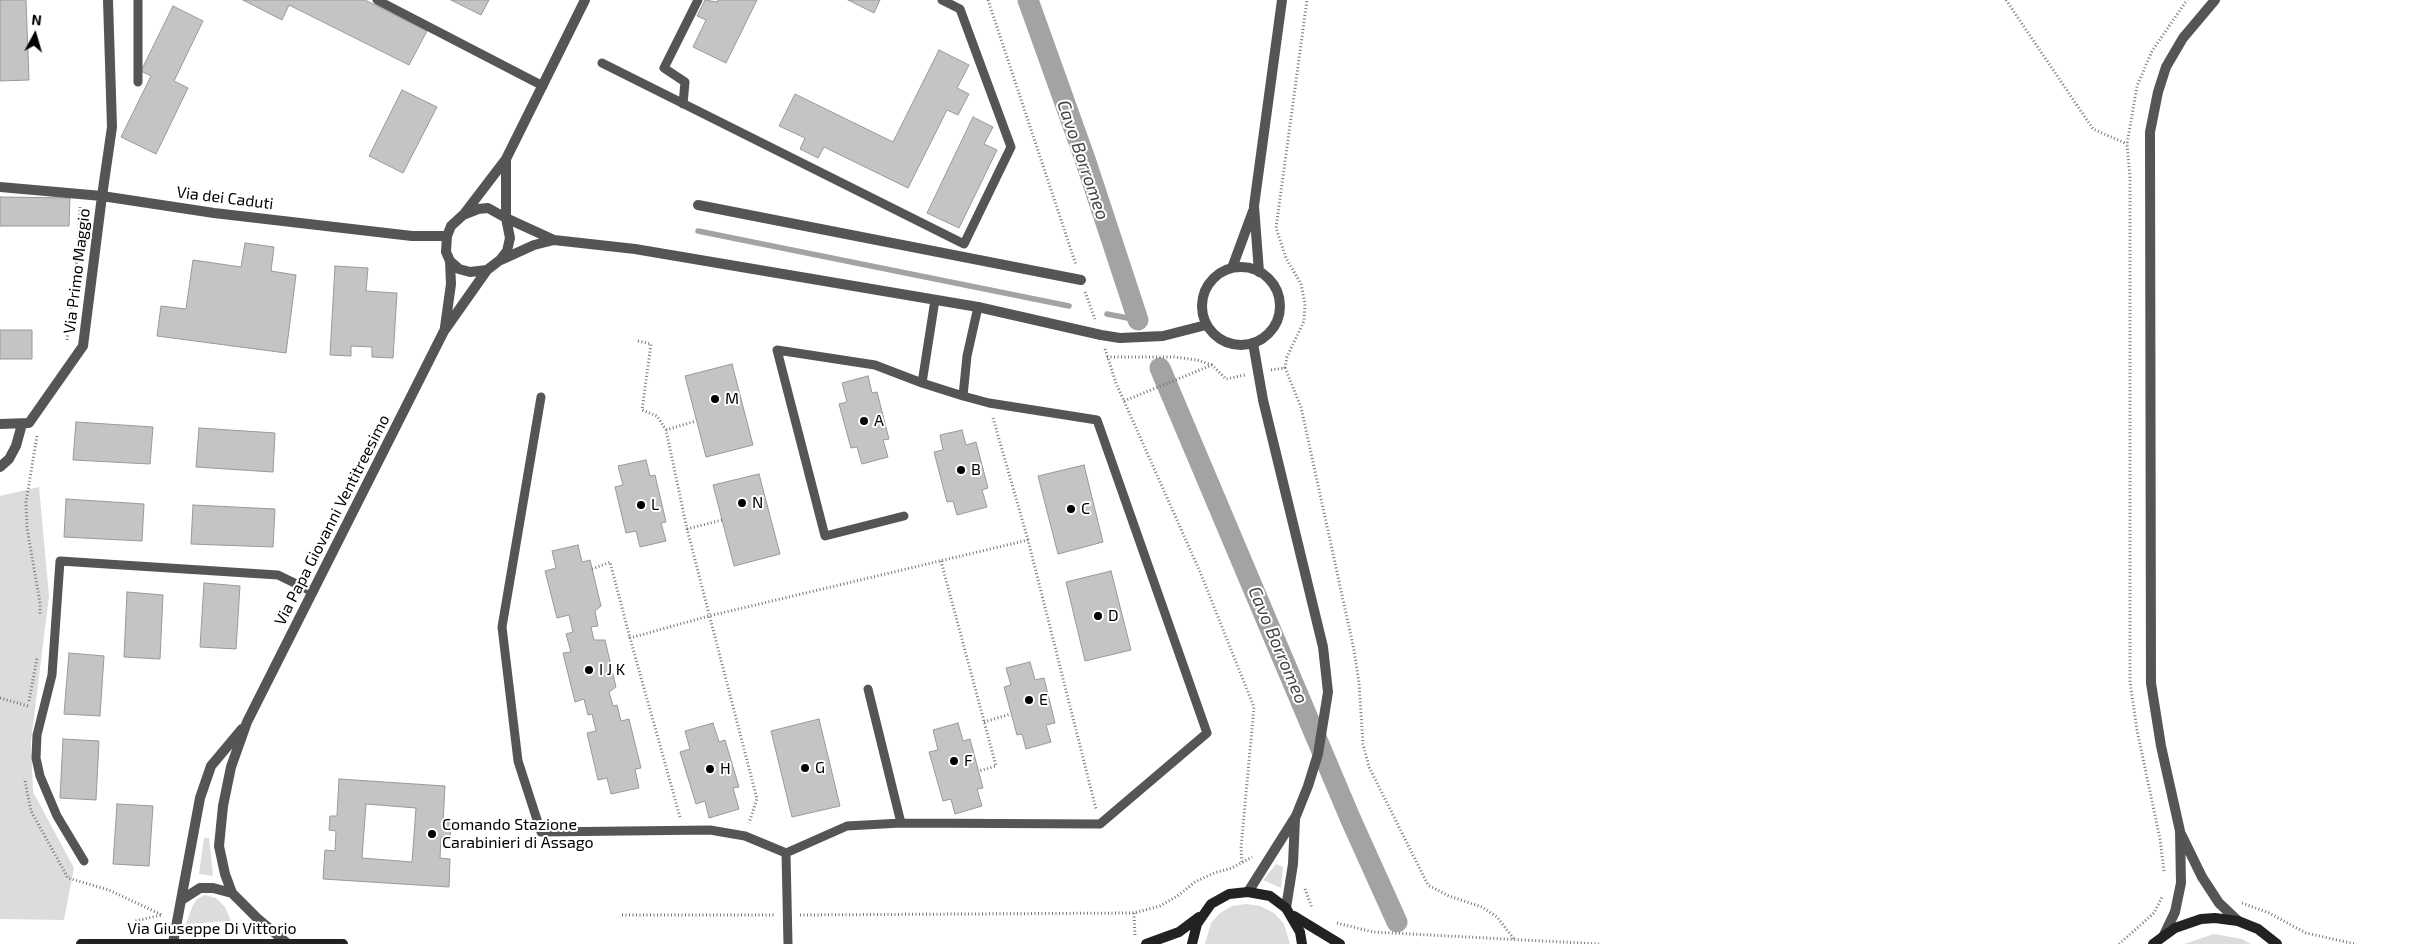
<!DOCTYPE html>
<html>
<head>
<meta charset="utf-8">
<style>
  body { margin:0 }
  #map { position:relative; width:2409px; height:944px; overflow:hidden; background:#fff; font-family:"Exo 2",sans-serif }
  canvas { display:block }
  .north { position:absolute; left:10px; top:10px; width:50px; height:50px; -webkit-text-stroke:4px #fff; paint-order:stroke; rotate:6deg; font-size:14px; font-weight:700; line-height:20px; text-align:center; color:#000 }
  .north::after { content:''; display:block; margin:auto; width:18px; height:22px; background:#000; clip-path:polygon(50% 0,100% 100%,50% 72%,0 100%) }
</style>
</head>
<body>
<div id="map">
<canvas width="2409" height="944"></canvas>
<div class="north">N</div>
</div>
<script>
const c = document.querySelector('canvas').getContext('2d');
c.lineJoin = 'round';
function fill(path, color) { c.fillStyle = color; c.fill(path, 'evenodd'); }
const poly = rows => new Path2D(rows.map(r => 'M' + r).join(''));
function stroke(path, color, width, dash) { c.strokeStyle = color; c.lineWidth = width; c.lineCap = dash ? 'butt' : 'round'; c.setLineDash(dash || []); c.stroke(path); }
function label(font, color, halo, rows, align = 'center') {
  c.font = font + ' "Exo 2",sans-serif'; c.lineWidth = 4; c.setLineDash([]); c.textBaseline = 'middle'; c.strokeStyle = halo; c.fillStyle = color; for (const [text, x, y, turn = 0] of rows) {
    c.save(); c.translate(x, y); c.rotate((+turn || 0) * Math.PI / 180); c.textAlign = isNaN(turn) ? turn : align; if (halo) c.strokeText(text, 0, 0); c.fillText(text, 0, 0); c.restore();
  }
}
const green = poly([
  [39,487,49,596,31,741,33,792,74,868,64,920,0,919,0,496],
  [204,838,209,838,213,876,199,874],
  [1276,864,1283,867,1281,888,1263,880],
  [205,895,216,898,225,907,231,921,186,924,193,905,197,899],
  [1246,904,1260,906,1274,913,1284,924,1290,944,1205,944,1211,923,1220,913,1232,906],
  [2214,934,2242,939,2251,944,2184,944]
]);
const stream = poly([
  [698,231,1069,306],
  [1107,314,1138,320]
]);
const canal = poly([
  [1028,0,1085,159,1138,320],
  [1160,368,1351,820,1397,922]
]);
const building = poly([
  [0,0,26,0,29,80,0,81,0,0],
  [243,0,365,0,427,31,409,65,289,5,282,20,243,0],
  [451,0,489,0,481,15,451,0],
  [705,0,717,2,718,0,757,0,726,63,693,47,706,20,697,16,705,0],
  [848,0,880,0,874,13,848,0],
  [173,6,203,21,174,81,188,88,156,154,121,137,151,76,141,71,173,6],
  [939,50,969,65,957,88,969,94,958,115,947,110,908,188,824,147,818,158,800,149,805,138,779,126,795,94,893,142,939,50],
  [402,90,437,107,403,173,369,156,402,90],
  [973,117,993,127,984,144,997,150,959,228,927,213,973,117],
  [0,197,70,198,69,226,0,226,0,197],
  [245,243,274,247,271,271,296,275,286,353,157,336,161,306,186,309,193,260,241,267,245,243],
  [335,266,368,268,366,291,397,293,393,358,372,357,372,347,351,346,351,356,330,355,335,266],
  [0,330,32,330,32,359,0,359,0,330],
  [732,364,753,445,706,457,685,376,732,364],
  [868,376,872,393,877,392,889,439,883,440,888,457,862,464,857,447,851,448,839,404,847,402,842,383,868,376],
  [76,422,153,427,150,464,73,460,76,422],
  [199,428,275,433,273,472,196,467,199,428],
  [962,430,966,445,976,442,988,488,982,490,987,507,957,515,953,501,947,502,934,452,943,450,940,435,962,430],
  [646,460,650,476,655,475,666,522,661,523,666,541,640,547,636,531,626,533,615,487,623,485,618,466,646,460],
  [1084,465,1103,542,1058,554,1038,476,1084,465],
  [759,474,780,554,734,566,713,485,759,474],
  [66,499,144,504,142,541,64,537,66,499],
  [193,505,275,509,273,547,191,544,193,505],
  [578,545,582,562,590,560,601,606,595,611,598,626,591,627,594,640,605,640,616,687,609,692,613,706,617,705,621,721,629,719,641,768,635,769,639,788,611,794,607,778,598,780,587,733,596,731,592,714,588,715,584,699,575,702,563,653,571,652,566,634,573,632,569,615,557,618,545,571,556,568,552,551,578,545],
  [1111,571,1131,650,1085,661,1066,582,1111,571],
  [204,583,240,586,236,649,200,647,204,583],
  [127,592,163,595,160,659,124,657,127,592],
  [69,653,104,656,100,716,64,714,69,653],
  [1030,662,1035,680,1044,678,1055,723,1046,725,1051,742,1026,749,1022,734,1017,735,1004,687,1011,685,1006,668,1030,662],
  [819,719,840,806,792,817,771,731,819,719],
  [713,723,719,742,725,740,739,787,733,788,739,809,709,818,705,801,696,804,680,752,690,749,685,731,713,723],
  [958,723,963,741,970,739,983,788,977,789,982,806,955,814,951,799,943,801,929,752,938,750,933,730,958,723],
  [63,739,99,741,96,800,60,798,63,739],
  [339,779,445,786,443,822,451,823,450,837,441,837,440,858,450,859,449,887,323,879,325,850,335,851,336,831,329,830,330,816,337,816,339,779],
  [366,804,416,808,412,862,362,858,366,804],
  [117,804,153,806,149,866,113,864,117,804]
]);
const path = poly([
  [988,0,1076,265],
  [2006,0,2093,129,2127,144],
  [1085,292,1095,319],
  [67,340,78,250,80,207],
  [638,341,651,344,642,410,657,416,666,430,687,529,757,799,749,823],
  [1105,349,1116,383,1201,574,1254,707,1241,848,1242,862],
  [1107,357,1174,357,1197,360,1212,365],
  [1285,368,1287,357,1304,321,1305,304,1301,284,1286,258,1276,228,1307,0],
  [1271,370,1285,368,1301,407,1354,650,1359,683,1363,744,1369,767,1428,885,1449,896,1482,907,1497,917,1514,939],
  [1124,401,1212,365,1226,379,1245,375],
  [993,418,1028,540],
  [666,430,696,421],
  [37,436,26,502,27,528,40,603,40,615],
  [687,529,722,520],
  [941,561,996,766,979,771],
  [592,569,610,562,630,638],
  [0,698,28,706],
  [29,701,37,658],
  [984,722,1011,714],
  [25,781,31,811,68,878,109,890,162,915,135,921,135,929],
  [680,817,630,638,709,616,1028,540,1096,809],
  [2164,871,2160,839,2137,730,2130,682,2130,177,2127,144,2137,86,2152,51,2187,0],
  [1305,889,1312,908],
  [2242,903,2269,913,2306,933,2355,944],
  [1134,913,1135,936],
  [622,915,774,915],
  [800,915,1134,913,1160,906,1179,895,1195,882,1214,873,1232,868,1252,857],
  [1337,923,1373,932,1600,944],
  [2119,944,2154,913,2162,897]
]);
const service = poly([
  [377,0,543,86],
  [602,63,964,244,1011,147,960,9,942,0],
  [138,82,138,0],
  [683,104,685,82,664,68,698,0],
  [935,300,922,383,963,396],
  [541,397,502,627,518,761,541,832,710,830,745,836,786,853,788,944],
  [904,516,825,536,777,350,875,365,922,383],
  [901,823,1100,824,1207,733,1097,420,989,403,963,396,967,356,978,307],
  [786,853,847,826,901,823,868,689],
  [84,861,57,816,40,776,36,758,37,735,52,675,60,561,278,575,313,592]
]);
const pedestrian = poly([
  [102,196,112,127,108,0],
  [698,205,1081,280]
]);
const minor = poly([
  [506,159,506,218,510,238,507,251,500,260,487,270,470,272,459,269,450,261,446,252,447,236,451,226,463,215,478,209,488,208,506,218,554,240,635,249,978,307,1101,335,1120,338,1163,336,1206,325],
  [0,187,102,196,214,213,412,236,447,236],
  [464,214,506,159,585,0],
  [501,260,534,245,554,240],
  '1202 306a39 39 0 1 1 78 0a39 39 0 1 1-78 0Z',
  [1232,268,1253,211],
  [1259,272,1254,206,1282,0],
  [445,327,451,284,450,261],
  [0,424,29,423,83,346,102,196],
  [0,467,9,459,16,446,22,424],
  [2181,834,2202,877,2219,903,2238,921],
  [1248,892,1296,816,1308,786,1318,754,1328,692,1323,647,1263,400,1253,343],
  [183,899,200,888,213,888,232,893],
  [1286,908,1293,864,1295,819],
  [2164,935,2175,912,2181,883,2180,831,2161,746,2151,683,2150,132,2158,92,2166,67,2183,38,2215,0],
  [173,943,200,798,211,766,242,729],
  [288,944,257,918,232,893,225,874,219,846,223,806,231,767,247,722,444,331,487,270]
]);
const secondary = poly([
  [1294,916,1340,944],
  [81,944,343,944],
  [1146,944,1179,932,1199,917],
  [1192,944,1197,924,1211,904,1229,894,1248,892,1270,896,1286,908,1300,932,1302,944],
  [2153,944,2175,928,2201,919,2215,918,2238,921,2258,929,2277,944]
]);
const markers = [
  [715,399,5,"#000"],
  [864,421,5,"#000"],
  [961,470,5,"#000"],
  [742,503,5,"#000"],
  [641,505,5,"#000"],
  [1071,509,5,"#000"],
  [1098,616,5,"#000"],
  [589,670,5,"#000"],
  [1029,700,5,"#000"],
  [954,761,5,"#000"],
  [805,768,5,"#000"],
  [710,769,5,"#000"],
  [432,834,5,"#000"]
];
const streetNames = [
  ["Via dei Caduti",225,198,7],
  ["Via Primo Maggio",77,271,-83],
  ["Via Papa Giovanni Ventitreesimo",332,520,-63],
  ["Via Giuseppe Di Vittorio",212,929]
];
const poiNames = [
  ["M",725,399],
  ["A",874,421],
  ["B",971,470],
  ["N",752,503],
  ["L",651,505],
  ["C",1081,509],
  ["D",1108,616],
  ["I J K",599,670],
  ["E",1039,700],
  ["F",964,761],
  ["G",815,768],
  ["H",720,769],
  ["Comando Stazione",442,825],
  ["Carabinieri di Assago",442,843]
];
const waterNames = [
  ["Cavo Borromeo",1083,160,71],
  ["Cavo Borromeo",1278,645,67]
];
fill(green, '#dcdcdc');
stroke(stream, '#a3a3a3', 5.5);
stroke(canal, '#a3a3a3', 21);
fill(building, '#c4c4c4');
stroke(building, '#999', 1);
stroke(path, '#777', 3, [1, 2.5]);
stroke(service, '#555', 9);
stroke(pedestrian, '#555', 10);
stroke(minor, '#555', 10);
stroke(secondary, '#222', 10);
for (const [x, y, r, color] of markers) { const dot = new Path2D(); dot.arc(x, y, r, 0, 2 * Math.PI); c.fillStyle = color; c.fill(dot); stroke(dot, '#fff', 2); }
label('16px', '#000', '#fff', streetNames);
label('16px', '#000', '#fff', poiNames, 'left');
label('italic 18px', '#444', '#fff', waterNames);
</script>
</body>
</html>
